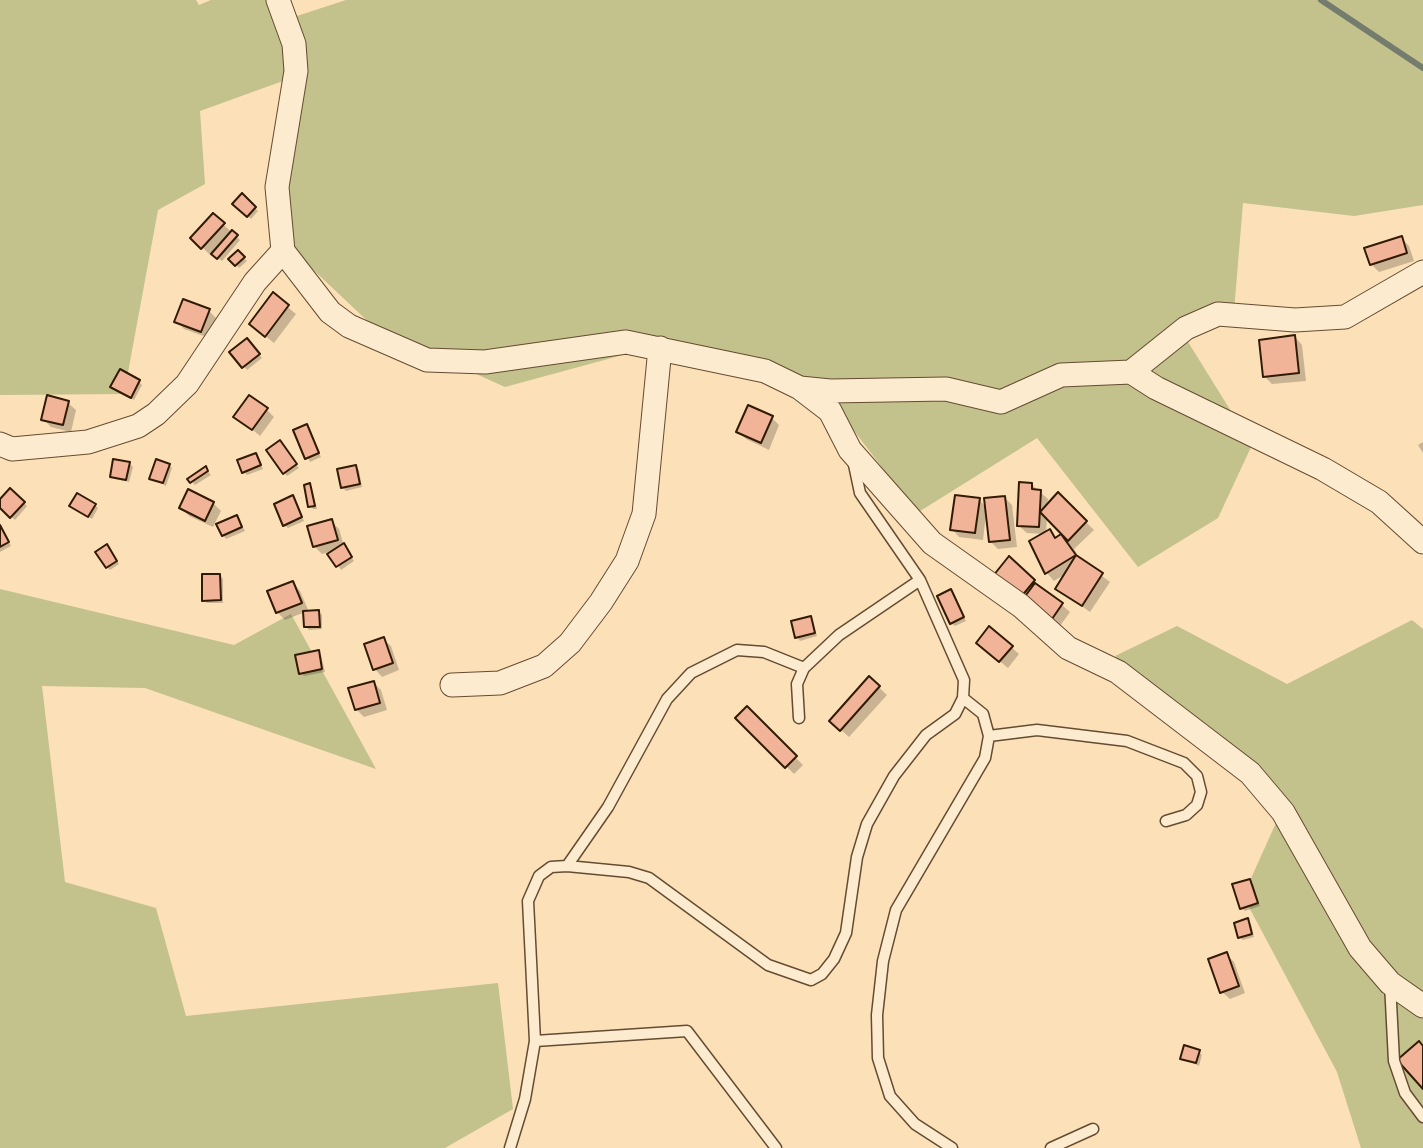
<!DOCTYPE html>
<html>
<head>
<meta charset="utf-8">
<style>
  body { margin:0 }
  canvas { display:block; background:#fce0b7 }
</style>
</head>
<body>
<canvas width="1423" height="1148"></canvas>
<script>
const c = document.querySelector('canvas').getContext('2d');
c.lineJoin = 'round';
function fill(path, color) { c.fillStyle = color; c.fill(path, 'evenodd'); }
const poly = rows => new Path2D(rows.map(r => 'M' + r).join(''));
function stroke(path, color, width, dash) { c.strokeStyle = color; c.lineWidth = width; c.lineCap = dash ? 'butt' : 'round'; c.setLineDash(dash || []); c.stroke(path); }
const green = poly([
  [0,0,196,0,199,5,211,0,289,0,297,16,346,0,1423,0,1423,205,1354,216,1243,203,1234,311,1175,321,1252,445,1218,518,1138,567,1037,438,917,513,825,393,663,344,505,387,376,329,287,245,294,77,200,111,205,184,158,210,124,394,0,395],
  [0,589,234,645,291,614,376,769,145,688,42,686,65,882,156,908,186,1016,498,983,513,1109,445,1148,0,1148],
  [1412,620,1423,629,1423,1148,1361,1148,1337,1072,1243,896,1280,814,1115,656,1177,626,1287,684]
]);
const shadow = poly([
  [242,196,258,211,251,219,235,204],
  [213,215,240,240,222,261,212,253,210,255,193,238],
  [1401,238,1409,246,1414,261,1379,272,1371,264],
  [238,252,247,261,239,268,231,259],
  [273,295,296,314,274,343,251,324],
  [209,311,216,318,209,338,184,329,177,321],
  [1295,337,1302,345,1306,381,1272,384,1265,377],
  [250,344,262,358,247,370,232,352],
  [139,382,142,385,134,400,116,390],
  [68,403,76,410,71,432,51,427,43,419],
  [267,410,274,417,260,436,236,416],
  [772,418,779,425,769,450,746,439,738,432],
  [307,426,321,457,310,462,295,431],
  [1423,442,1423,453,1418,445],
  [283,446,299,468,287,476,284,472],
  [256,455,263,469,247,475,244,472],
  [129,463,133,467,129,482,115,479,111,476],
  [169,465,172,468,166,486,151,478],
  [355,467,359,470,362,487,346,491,342,487],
  [206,469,211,475,195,485,190,479],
  [1031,484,1048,499,1047,506,1058,495,1094,530,1074,549,1081,560,1110,582,1090,612,1057,589,1067,573,1054,581,1047,573,1031,542,1044,534,1027,533,1019,526],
  [1047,517,1064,534,1057,539,1050,531,1046,533],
  [309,485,312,488,317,509,313,509,310,506],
  [10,491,27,506,15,520,0,506,0,502],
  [1004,497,1012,505,1017,547,998,549,990,541,986,514,983,540,959,537,952,529,979,500,987,508],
  [293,498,304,521,288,528,284,525],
  [213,503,221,511,213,527,189,516,181,508],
  [95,505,98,508,92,519,75,509],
  [237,517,245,531,226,539,223,535],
  [331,521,339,529,344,546,354,561,341,570,329,552,322,554,315,547],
  [0,526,11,546,0,552],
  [110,549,119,564,110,570,107,567],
  [220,575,223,579,223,603,207,603,204,600],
  [1034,581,1070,612,1060,626,1003,584],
  [293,583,300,591,309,612,319,612,322,615,322,629,309,630,305,626,305,612,285,620,277,612],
  [950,591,966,621,955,626,951,623],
  [810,618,813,621,817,636,800,641,797,637],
  [383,639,391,646,399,670,382,677,375,669],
  [1011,647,1019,654,1008,668,986,650],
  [318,651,321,655,325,672,304,676,301,673],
  [869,678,887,695,849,737,831,721],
  [374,683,381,690,387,710,364,717,356,709],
  [747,709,803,765,794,774,738,718],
  [1250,881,1253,884,1260,906,1245,911,1241,908],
  [1247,920,1251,924,1254,937,1243,940,1239,937],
  [1226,954,1234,962,1245,993,1230,999,1222,992],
  [1199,1052,1202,1055,1199,1066,1182,1058]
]);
const stream = poly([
  [1321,0,1423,68]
]);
const building = poly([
  [242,193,256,207,247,217,232,204,242,193],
  [213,213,225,223,201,249,190,238,213,213],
  [232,230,238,235,217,259,211,254,232,230],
  [1402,236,1407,253,1370,265,1364,248,1402,236],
  [238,250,245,257,235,266,228,259,238,250],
  [273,292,289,305,265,337,249,324,273,292],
  [183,299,210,309,201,332,174,322,183,299],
  [1295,335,1299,373,1263,377,1259,340,1295,335],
  [247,338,260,354,242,368,229,352,247,338],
  [120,369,140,380,131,398,110,387,120,369],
  [47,395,69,401,63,425,41,420,47,395],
  [249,395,268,408,252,430,233,417,249,395],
  [748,405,773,416,761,443,736,432,748,405],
  [307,424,319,453,305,459,293,430,307,424],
  [280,440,297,464,283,474,266,450,280,440],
  [256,453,261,465,242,473,237,460,256,453],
  [113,459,130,462,126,480,110,477,113,459],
  [156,459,170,464,163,483,149,479,156,459],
  [356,465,360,484,341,488,337,469,356,465],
  [206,466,208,471,190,483,187,479,206,466],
  [1019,482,1032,483,1032,489,1041,490,1039,527,1017,526,1019,482],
  [310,483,315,506,308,507,304,485,310,483],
  [10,488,25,502,10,518,0,508,0,499,10,488],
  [188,489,214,502,205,521,179,508,188,489],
  [1058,492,1087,521,1068,541,1040,512,1058,492],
  [77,493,96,504,88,517,69,506,77,493],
  [293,495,302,517,283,526,274,504,293,495],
  [955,495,980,498,975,533,950,530,955,495],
  [1005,496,1010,540,989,542,984,498,1005,496],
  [237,515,242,527,222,536,216,524,237,515],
  [332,519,338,540,313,547,307,526,332,519],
  [0,525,9,542,0,547,0,525],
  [1050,529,1055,538,1061,534,1076,555,1045,574,1029,541,1050,529],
  [344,543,352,557,336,567,327,554,344,543],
  [107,544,117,561,106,568,95,552,107,544],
  [1076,555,1103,573,1082,606,1055,589,1076,555],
  [1009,556,1035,580,1021,597,993,576,1009,556],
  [202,574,220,574,221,600,202,601,202,574],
  [293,581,302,603,276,613,267,591,293,581],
  [1035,583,1063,603,1052,619,1023,599,1035,583],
  [951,589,964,617,950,624,937,596,951,589],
  [319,610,320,627,304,627,303,611,319,610],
  [811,616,815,633,795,638,791,621,811,616],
  [989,626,1013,646,999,662,976,643,989,626],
  [384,637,393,663,373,670,364,644,384,637],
  [319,650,322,669,299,674,295,655,319,650],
  [869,676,880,686,840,731,829,721,869,676],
  [374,681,380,703,355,710,348,688,374,681],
  [747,706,797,756,785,768,735,718,747,706],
  [1250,879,1258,903,1240,909,1232,884,1250,879],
  [1248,918,1252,934,1238,938,1234,923,1248,918],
  [1227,952,1239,986,1220,993,1208,959,1227,952],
  [1419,1041,1423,1046,1423,1089,1397,1060,1419,1041],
  [1184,1045,1200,1050,1196,1063,1180,1059,1184,1045]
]);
const service = poly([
  [799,718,797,684,804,668,839,635,920,580],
  [989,736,1037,730,1127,741,1184,763,1197,776,1201,792,1197,805,1186,815,1166,821],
  [567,866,608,807,667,699,691,673,737,650,764,652,804,668],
  [1390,983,1394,1061,1405,1093,1423,1117],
  [535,1041,687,1031,776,1148],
  [510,1148,525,1099,535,1041,528,901,539,876,551,867,567,866,629,872,649,878,768,965,811,980,822,974,834,959,846,933,857,857,867,824,894,776,926,735,955,714,963,698,964,680,920,580,860,493,853,460],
  [952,1148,915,1124,890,1096,878,1058,877,1015,883,961,896,910,985,758,989,736,983,714,963,698],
  [1051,1148,1093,1129]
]);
const minor = poly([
  [278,0,294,44,296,71,277,187,283,251,330,312,349,326,427,360,485,362,626,342,765,371,800,388,830,411,850,450,932,543,1021,606,1068,648,1118,672,1250,773,1283,812,1360,948,1390,983,1423,1006],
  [1131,372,1186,328,1218,314,1295,320,1345,317,1423,272],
  [800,388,830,391,946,389,1001,402,1061,375,1131,372,1156,388,1323,469,1379,502,1423,542],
  [0,444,12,449,88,442,138,426,156,414,187,384,255,282,283,251],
  [452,685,500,683,544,666,570,643,601,602,627,561,644,514,660,348]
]);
fill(green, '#c3c18c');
fill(shadow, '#0003');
stroke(stream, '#737c6d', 6);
fill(building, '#f1b498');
stroke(building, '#321b05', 2);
stroke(service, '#644c32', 13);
stroke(minor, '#644c32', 25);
stroke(service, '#fdebd0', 10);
stroke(minor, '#fdebd0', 23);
</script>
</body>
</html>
